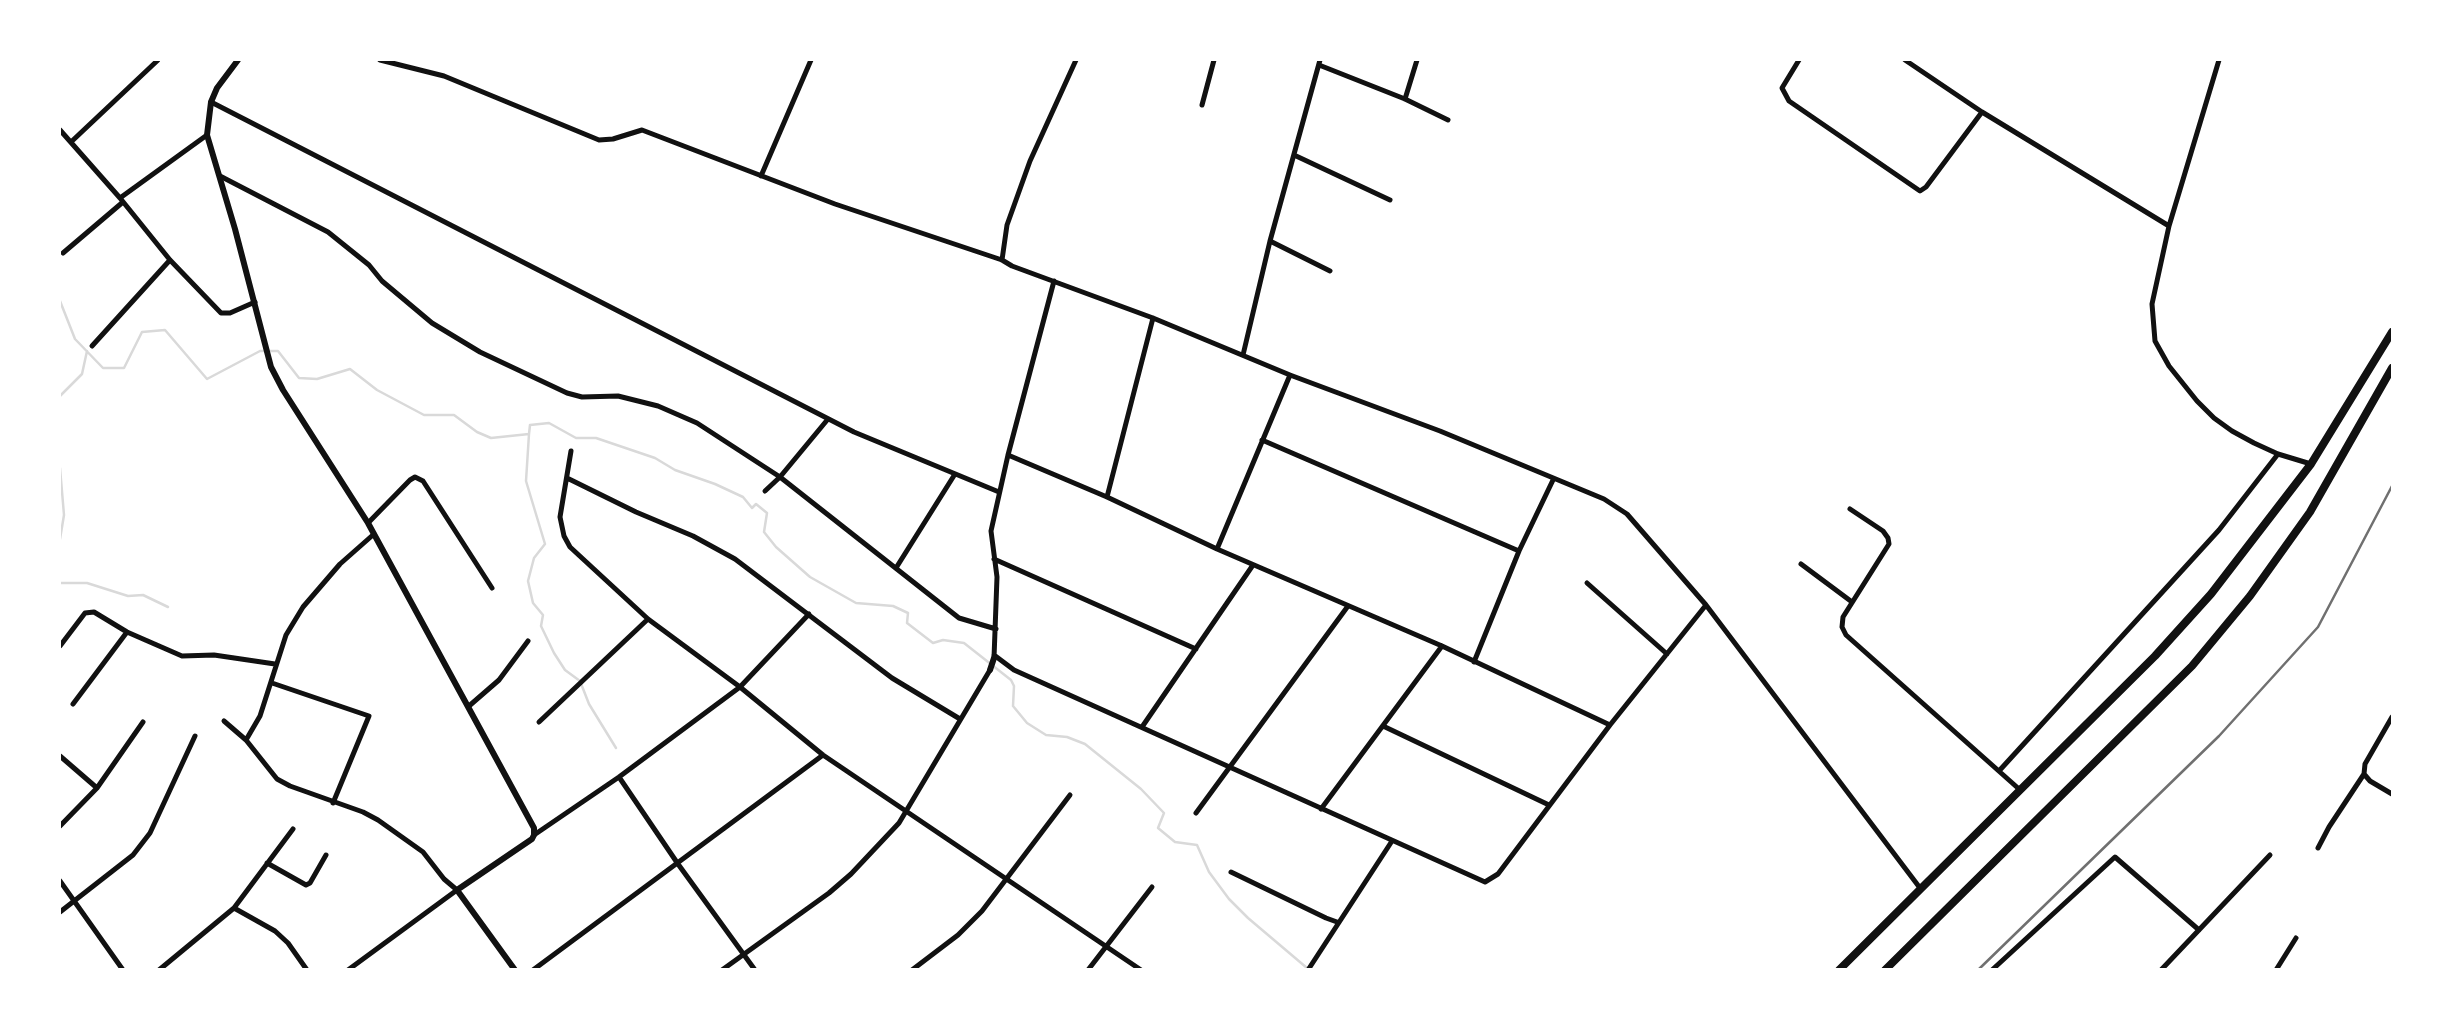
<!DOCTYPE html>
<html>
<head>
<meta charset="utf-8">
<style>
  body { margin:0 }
  #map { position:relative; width:2452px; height:1029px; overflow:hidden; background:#fff; font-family:Barlow,sans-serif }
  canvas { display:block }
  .frame { position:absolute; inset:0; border:61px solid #fff; pointer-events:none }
</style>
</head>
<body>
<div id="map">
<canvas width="2452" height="1029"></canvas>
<div class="frame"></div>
</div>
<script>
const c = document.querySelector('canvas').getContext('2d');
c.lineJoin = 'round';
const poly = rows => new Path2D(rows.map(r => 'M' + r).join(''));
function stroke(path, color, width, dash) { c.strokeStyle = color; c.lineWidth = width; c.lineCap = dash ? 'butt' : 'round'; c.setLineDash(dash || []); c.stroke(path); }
const stream = poly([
  [60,301,75,339,103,368,124,368,142,332,165,330,207,379,260,351,278,351,299,378,317,379,350,369,377,390,424,415,454,415,477,432,491,438,529,434,526,481,545,544,534,558,528,581,533,603,543,615,541,626,554,653,565,670,580,681,589,704,616,748],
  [60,396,82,374,87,351],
  [529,434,530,425,549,423,576,438,596,438,655,458,675,470,715,484,743,497,752,508,756,504,767,513,764,532,776,547,810,577,856,603,893,606,908,613,907,623,933,643,943,640,964,643,1011,680,1014,686,1013,706,1027,723,1046,735,1067,737,1085,744,1141,789,1164,813,1158,828,1175,842,1197,845,1209,872,1229,899,1248,918,1307,968],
  [60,468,64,515,60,539],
  [60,583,87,583,128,596,143,595,168,607]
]);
const minor = poly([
  [380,60,444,76,599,140,613,139,642,130,835,204,1002,260,1012,266,1153,318,1290,375,1440,431,1604,499,1627,514,1706,605,1920,888],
  [1799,60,1782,88,1789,101,1920,191,1926,187,1982,112],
  [1905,60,1982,112,2169,226],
  [2219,60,2169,226,2152,304,2155,341,2169,366,2197,401,2214,418,2232,431,2254,443,2278,454,2311,464],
  [1319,65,1405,99,1448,120],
  [1405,99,1417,60],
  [211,102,854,432,999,492],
  [1202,105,1214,60],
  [60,130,120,198,170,260,221,313,230,313,255,302],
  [71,142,158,60],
  [1294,155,1390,200],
  [220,176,328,232,369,265,382,281,432,323,480,352,567,393,582,397,618,396,658,406,697,423,780,477,959,618,996,629],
  [761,176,811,60],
  [120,198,207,135],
  [1270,241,1330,271],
  [63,253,123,202],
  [1002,260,1007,225,1030,161,1076,60],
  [92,346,170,260],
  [1243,355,1270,241,1320,60],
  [1262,440,1519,551],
  [571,451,560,517,564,536,570,547,648,619,740,687,823,755,1141,970],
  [1008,455,1107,497,1217,549,1442,646,1610,725],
  [567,478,636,512,693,536,735,559,892,678,960,719],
  [765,491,780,477,828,419],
  [1107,497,1153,318],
  [1850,509,1883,531,1888,538,1889,544,1843,617,1842,627,1846,635,2019,789],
  [368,523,410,480,415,477,423,481,492,588],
  [1217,549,1290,375],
  [994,559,1196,649],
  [1801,564,1852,602],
  [896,568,955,474],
  [1587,583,1667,654],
  [60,646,85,613,94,612,127,632,182,656,214,655,275,664],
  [994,655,1014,670,1485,882,1498,874,1610,725,1706,605],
  [994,658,997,577,991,531,1008,455,1054,281],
  [1474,662,1519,551,1553,480],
  [272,683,369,716,333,803],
  [73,704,127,632],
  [469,706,499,680,528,641],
  [224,721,246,740,277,779,290,786,363,812,378,820,423,852,444,879,457,890,348,970],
  [539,722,648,619],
  [1383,726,1549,805],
  [1142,727,1253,565],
  [246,740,260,716,286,635,303,607,340,564,374,534],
  [60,756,97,788],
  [1999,771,2219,530,2278,454],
  [2364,774,2370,781,2392,794],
  [619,777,678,864,755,970],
  [1321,809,1442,646],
  [1196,813,1348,606],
  [60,826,97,788,143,722],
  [534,835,619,777,740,687,809,614],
  [2318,848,2329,827,2364,774,2365,764,2392,717],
  [267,863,306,885,310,883,326,855],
  [1231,872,1326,918,1337,922],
  [60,881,123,970],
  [234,908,275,931,288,943,307,970],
  [60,912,133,855,150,833,195,736],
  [159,970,234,908,293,829],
  [533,970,823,755],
  [722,970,829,893,851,874,899,823,990,670],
  [912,970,958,935,982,911,1070,795],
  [1088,970,1152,887],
  [1308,970,1392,841],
  [1992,970,2115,857,2199,930],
  [2161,970,2270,855],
  [2276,970,2296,938]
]);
const tertiary = poly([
  [238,60,217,88,211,102,207,135,235,229,271,367,283,390,368,523,534,828,534,835,532,839,457,890,515,970],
  [990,670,994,658]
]);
const primary = poly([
  [1839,970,2155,656,2211,594,2311,464,2392,332],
  [1885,970,2192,666,2250,596,2310,512,2392,368]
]);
const rail = poly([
  [1978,970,2219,736,2318,627,2392,486]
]);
stroke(stream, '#d9d9d9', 2.5);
stroke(minor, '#111', 5);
stroke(tertiary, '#111', 6);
stroke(primary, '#111', 8);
stroke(rail, '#707070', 2.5);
</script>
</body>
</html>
